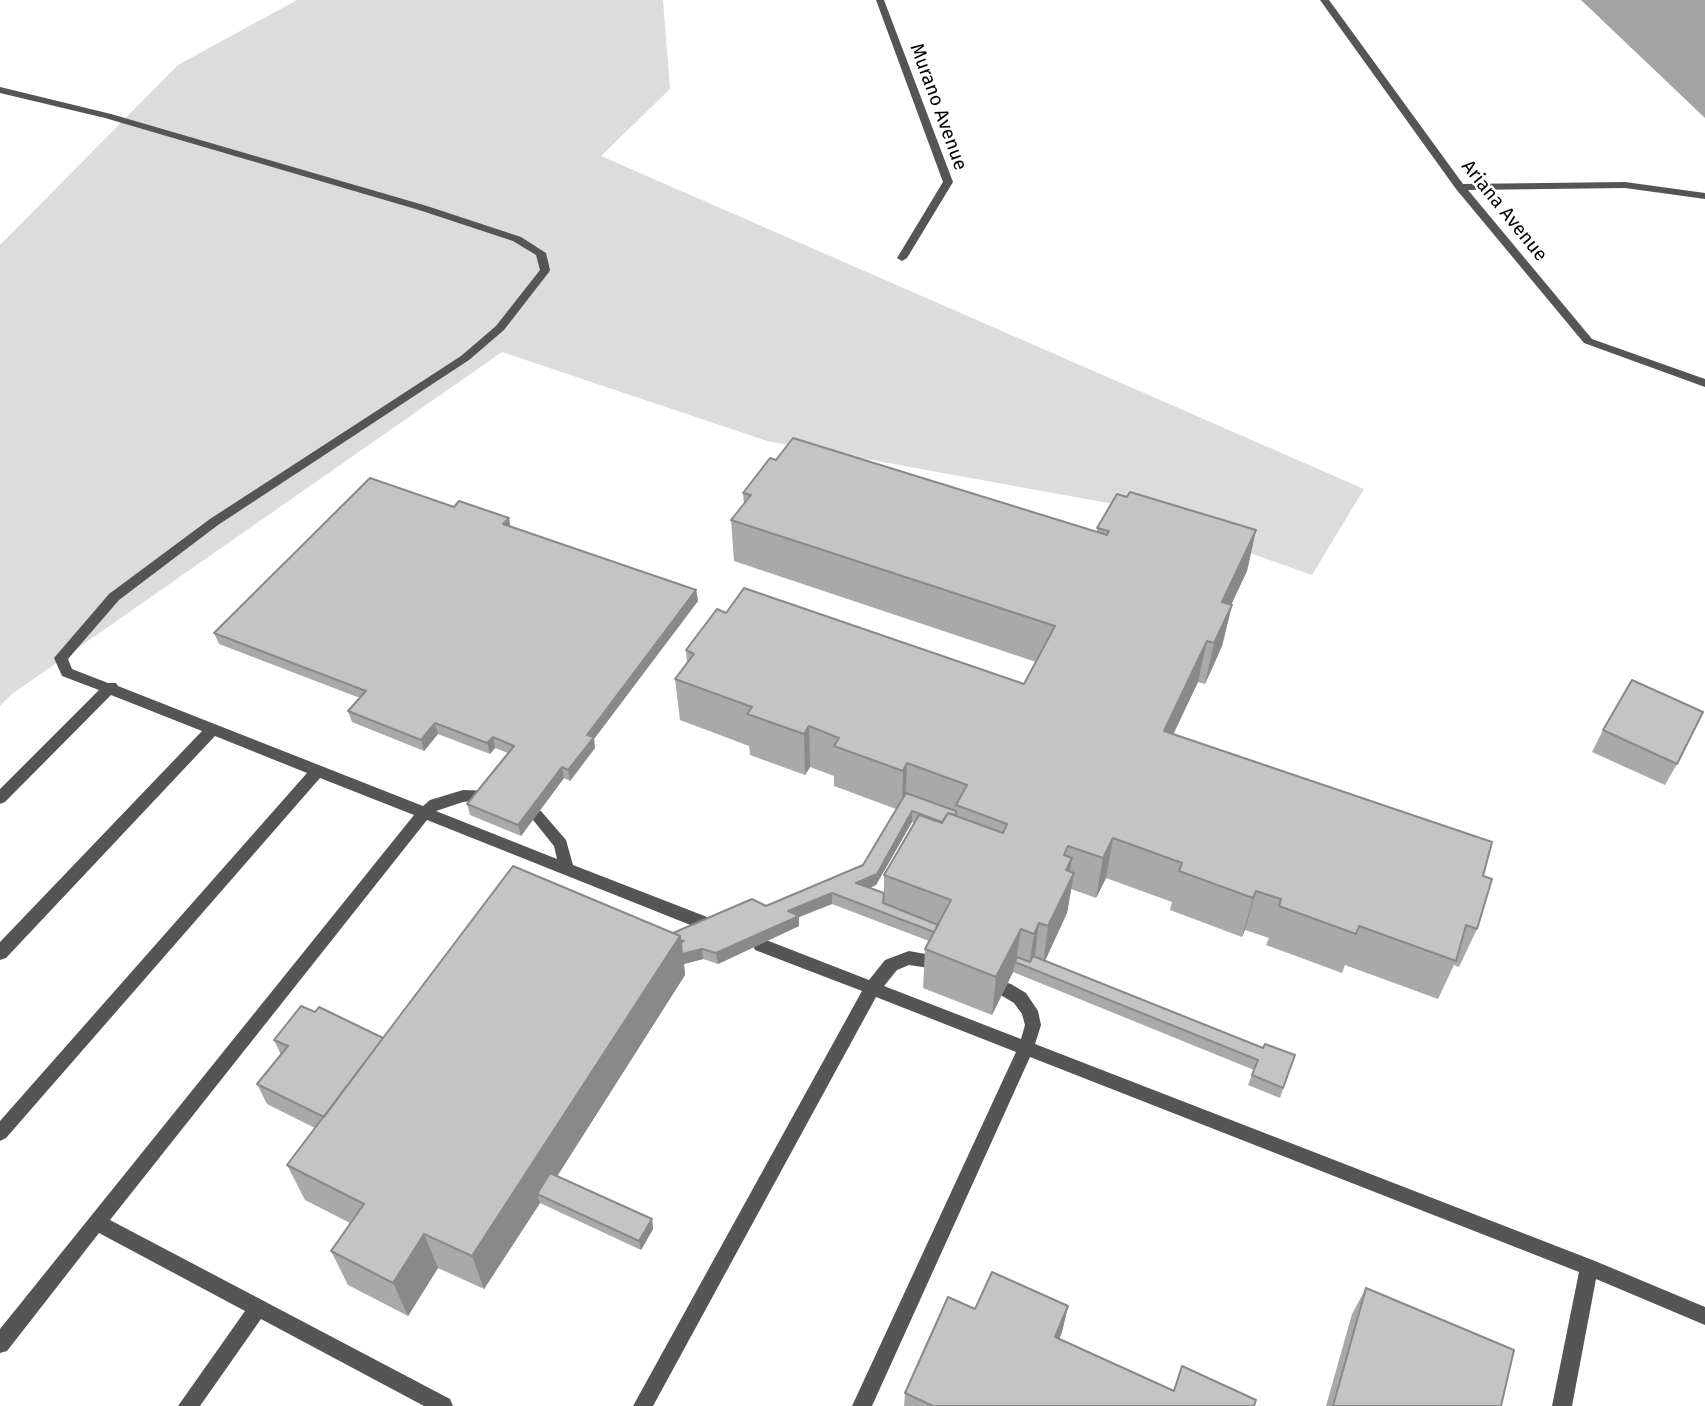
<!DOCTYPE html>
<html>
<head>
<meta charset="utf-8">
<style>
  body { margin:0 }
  canvas { display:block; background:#fff }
</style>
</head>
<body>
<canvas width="1705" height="1406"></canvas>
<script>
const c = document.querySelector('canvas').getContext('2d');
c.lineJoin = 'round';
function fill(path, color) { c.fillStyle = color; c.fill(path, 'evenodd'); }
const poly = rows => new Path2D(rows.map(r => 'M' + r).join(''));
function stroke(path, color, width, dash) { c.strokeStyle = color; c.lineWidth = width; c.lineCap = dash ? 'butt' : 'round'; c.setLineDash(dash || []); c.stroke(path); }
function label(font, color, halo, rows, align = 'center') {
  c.font = font + ' "Fira Sans",sans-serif'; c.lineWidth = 5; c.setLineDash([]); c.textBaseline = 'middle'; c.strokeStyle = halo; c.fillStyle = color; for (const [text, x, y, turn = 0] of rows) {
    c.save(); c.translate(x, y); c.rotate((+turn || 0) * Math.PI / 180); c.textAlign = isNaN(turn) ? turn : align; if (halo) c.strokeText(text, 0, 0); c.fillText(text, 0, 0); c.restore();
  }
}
const green = poly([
  [297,0,663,0,670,89,601,156,1364,489,1312,575,1108,503,767,441,502,352,12,694,0,706,0,245,178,65]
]);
const water = poly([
  [1581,0,1705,0,1705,118]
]);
const service = poly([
  [0,87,111,114,427,206,521,237,546,253,550,270,549,272,504,330,469,360,218,525,119,600,68,659,72,669,108,683,116,683,118,686,423,806,430,800,463,790,491,791,493,795,491,799,463,802,436,811,557,859,554,846,529,815,531,811,541,811,566,840,573,865,720,922,722,927,720,932,714,933,708,932,427,820,110,1220,450,1399,453,1406,424,1406,261,1319,200,1406,178,1406,245,1311,99,1233,7,1351,0,1353,0,1329,414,815,320,778,6,1138,0,1141,0,1121,307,773,215,736,6,958,0,960,0,942,202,731,111,695,5,802,0,804,0,789,99,690,62,676,54,658,109,594,210,519,461,356,496,326,540,270,536,255,513,241,419,210,105,118,0,93,0,87],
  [761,938,869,980,885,960,909,951,942,957,944,962,942,967,936,969,909,965,897,970,884,986,1021,1039,1025,1025,1022,1014,1014,1003,999,994,997,989,999,984,1005,982,1011,984,1026,993,1038,1011,1041,1025,1035,1044,1595,1261,1705,1307,1705,1325,1596,1279,1572,1406,1552,1406,1579,1272,1030,1057,872,1406,852,1406,1016,1052,876,997,653,1406,633,1406,862,991,755,950,753,945,755,940,761,938]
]);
const minor = poly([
  [876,0,884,0,953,182,907,258,902,261,897,258,943,182,876,0],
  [1320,0,1329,0,1463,184,1625,182,1705,193,1705,199,1625,188,1468,190,1592,339,1705,379,1705,387,1584,343,1456,189,1320,0]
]);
const wall = poly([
  [776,460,1097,532,1097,528,1256,530,1247,571,1231,605,1232,605,1222,646,1205,684,1198,682,1173,734,1483,876,1477,929,1459,967,1454,965,1438,999,1345,965,1342,973,1266,945,1269,938,1245,930,1242,937,1170,910,1172,902,1106,878,1096,898,1071,889,1067,913,1045,961,1263,1048,1295,1055,1280,1098,1248,1085,1254,1070,1013,972,992,1015,923,988,925,949,929,941,832,904,799,917,799,926,718,964,703,959,684,964,685,975,557,1176,652,1219,653,1229,641,1250,540,1203,484,1289,438,1268,408,1316,348,1285,331,1251,350,1223,305,1200,287,1165,315,1128,267,1104,257,1084,281,1055,274,1040,315,1012,383,1038,673,933,766,906,863,865,896,809,834,786,834,776,810,767,805,775,750,755,749,746,680,720,675,679,687,663,686,650,726,613,1024,684,1036,662,734,561,731,520,744,504,743,493],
  [912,822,914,823,884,875,884,893,870,888,876,885],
  [511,527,696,590,698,601,594,739,595,748,570,781,564,778,521,836,470,815,467,804,508,753,495,748,490,754,438,734,424,751,352,722,348,711,360,698,219,644,214,633],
  [1603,730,1677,764,1665,785,1592,752],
  [1366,1288,1501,1406,1326,1406,1352,1314],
  [1068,1306,1062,1332,1059,1339,1173,1391,1182,1366,1254,1406,904,1406,905,1393,975,1309]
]);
const shadedWall = poly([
  [509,518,511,530,503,524],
  [1256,530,1247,571,1213,643,1222,602],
  [696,590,698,601,594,739,595,748,570,781,568,770,587,735],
  [1232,605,1222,646,1205,684,1214,643],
  [1207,641,1198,682,1156,771,1164,731],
  [435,723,438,734,424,751,421,740],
  [809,726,810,767,805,775,804,734],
  [493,737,495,748,490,754,487,743],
  [907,763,905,804,902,811,903,771],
  [562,767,564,778,521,836,518,825],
  [912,811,912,822,876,885,856,894,856,883],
  [1113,838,1106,878,1096,898,1103,858],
  [1072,858,1067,887,1074,873,1067,913,1043,965,1048,926,1066,870],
  [1256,891,1245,930,1242,937,1253,898],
  [832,893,832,904,799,917,799,926,718,964,716,953,788,911],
  [1039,923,1034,962,1029,967,1034,934],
  [1021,929,1016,962,1015,962,1013,972,992,1015,996,977],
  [680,936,682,954,702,949,703,959,684,964,685,975,544,1197,537,1194,540,1203,484,1289,472,1256],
  [652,1219,653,1229,641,1250,639,1241],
  [424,1234,438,1268,408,1316,393,1283],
  [1068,1306,1062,1332,1050,1362,1055,1337]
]);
const building = poly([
  [793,438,1107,535,1109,531,1097,528,1117,494,1127,497,1130,492,1256,530,1222,602,1232,605,1214,643,1207,641,1164,731,1492,842,1483,876,1492,879,1477,929,1466,925,1456,961,1359,926,1356,934,1279,906,1281,899,1256,891,1253,898,1179,871,1182,863,1113,838,1103,858,1068,846,1064,855,1072,858,1066,870,1074,873,1048,926,1039,923,1034,934,1021,929,996,977,925,949,951,900,884,875,919,815,942,823,948,813,1003,833,1007,824,956,805,967,785,907,763,903,771,834,746,839,738,809,726,804,734,747,714,752,707,675,679,694,654,686,650,717,609,726,613,744,588,1024,684,1055,626,731,520,751,495,743,493,770,458,776,460,793,438],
  [370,478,454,507,459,501,509,518,503,524,696,590,587,735,594,737,568,770,562,767,518,825,467,804,514,746,493,737,487,743,435,723,421,740,348,711,366,691,214,633,370,478],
  [1632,680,1703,712,1677,764,1603,730,1632,680],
  [906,793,956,811,956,815,948,813,942,822,912,811,877,874,856,883,884,893,883,903,938,925,934,932,832,893,788,911,799,916,716,953,702,949,682,954,681,942,684,941,680,940,680,936,673,933,752,899,766,906,863,865,906,793],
  [513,866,680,936,472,1256,424,1234,393,1283,331,1251,364,1204,287,1165,513,866],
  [1033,956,1263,1048,1265,1044,1295,1055,1283,1088,1252,1075,1258,1060,1015,962,1017,957,1030,962,1033,956],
  [301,1006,315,1012,319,1007,383,1038,324,1117,257,1084,288,1046,274,1040,301,1006],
  [550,1173,652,1219,639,1241,537,1194,550,1173],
  [992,1272,1068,1306,1055,1337,1174,1391,1182,1366,1256,1400,1254,1406,933,1406,905,1393,948,1297,975,1309,992,1272],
  [1366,1288,1514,1350,1501,1406,1333,1406,1366,1288]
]);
const farStreetnames = [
  ["Murano Avenue",938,107,70],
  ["Ariana Avenue",1504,211,51]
];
fill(green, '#dcdcdc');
fill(water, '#a3a3a3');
fill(service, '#555');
fill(minor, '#555');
fill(wall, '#a9a9a9');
fill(shadedWall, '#898989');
fill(building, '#c4c4c4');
stroke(building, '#898989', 2);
label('19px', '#000', '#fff', farStreetnames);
</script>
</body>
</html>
